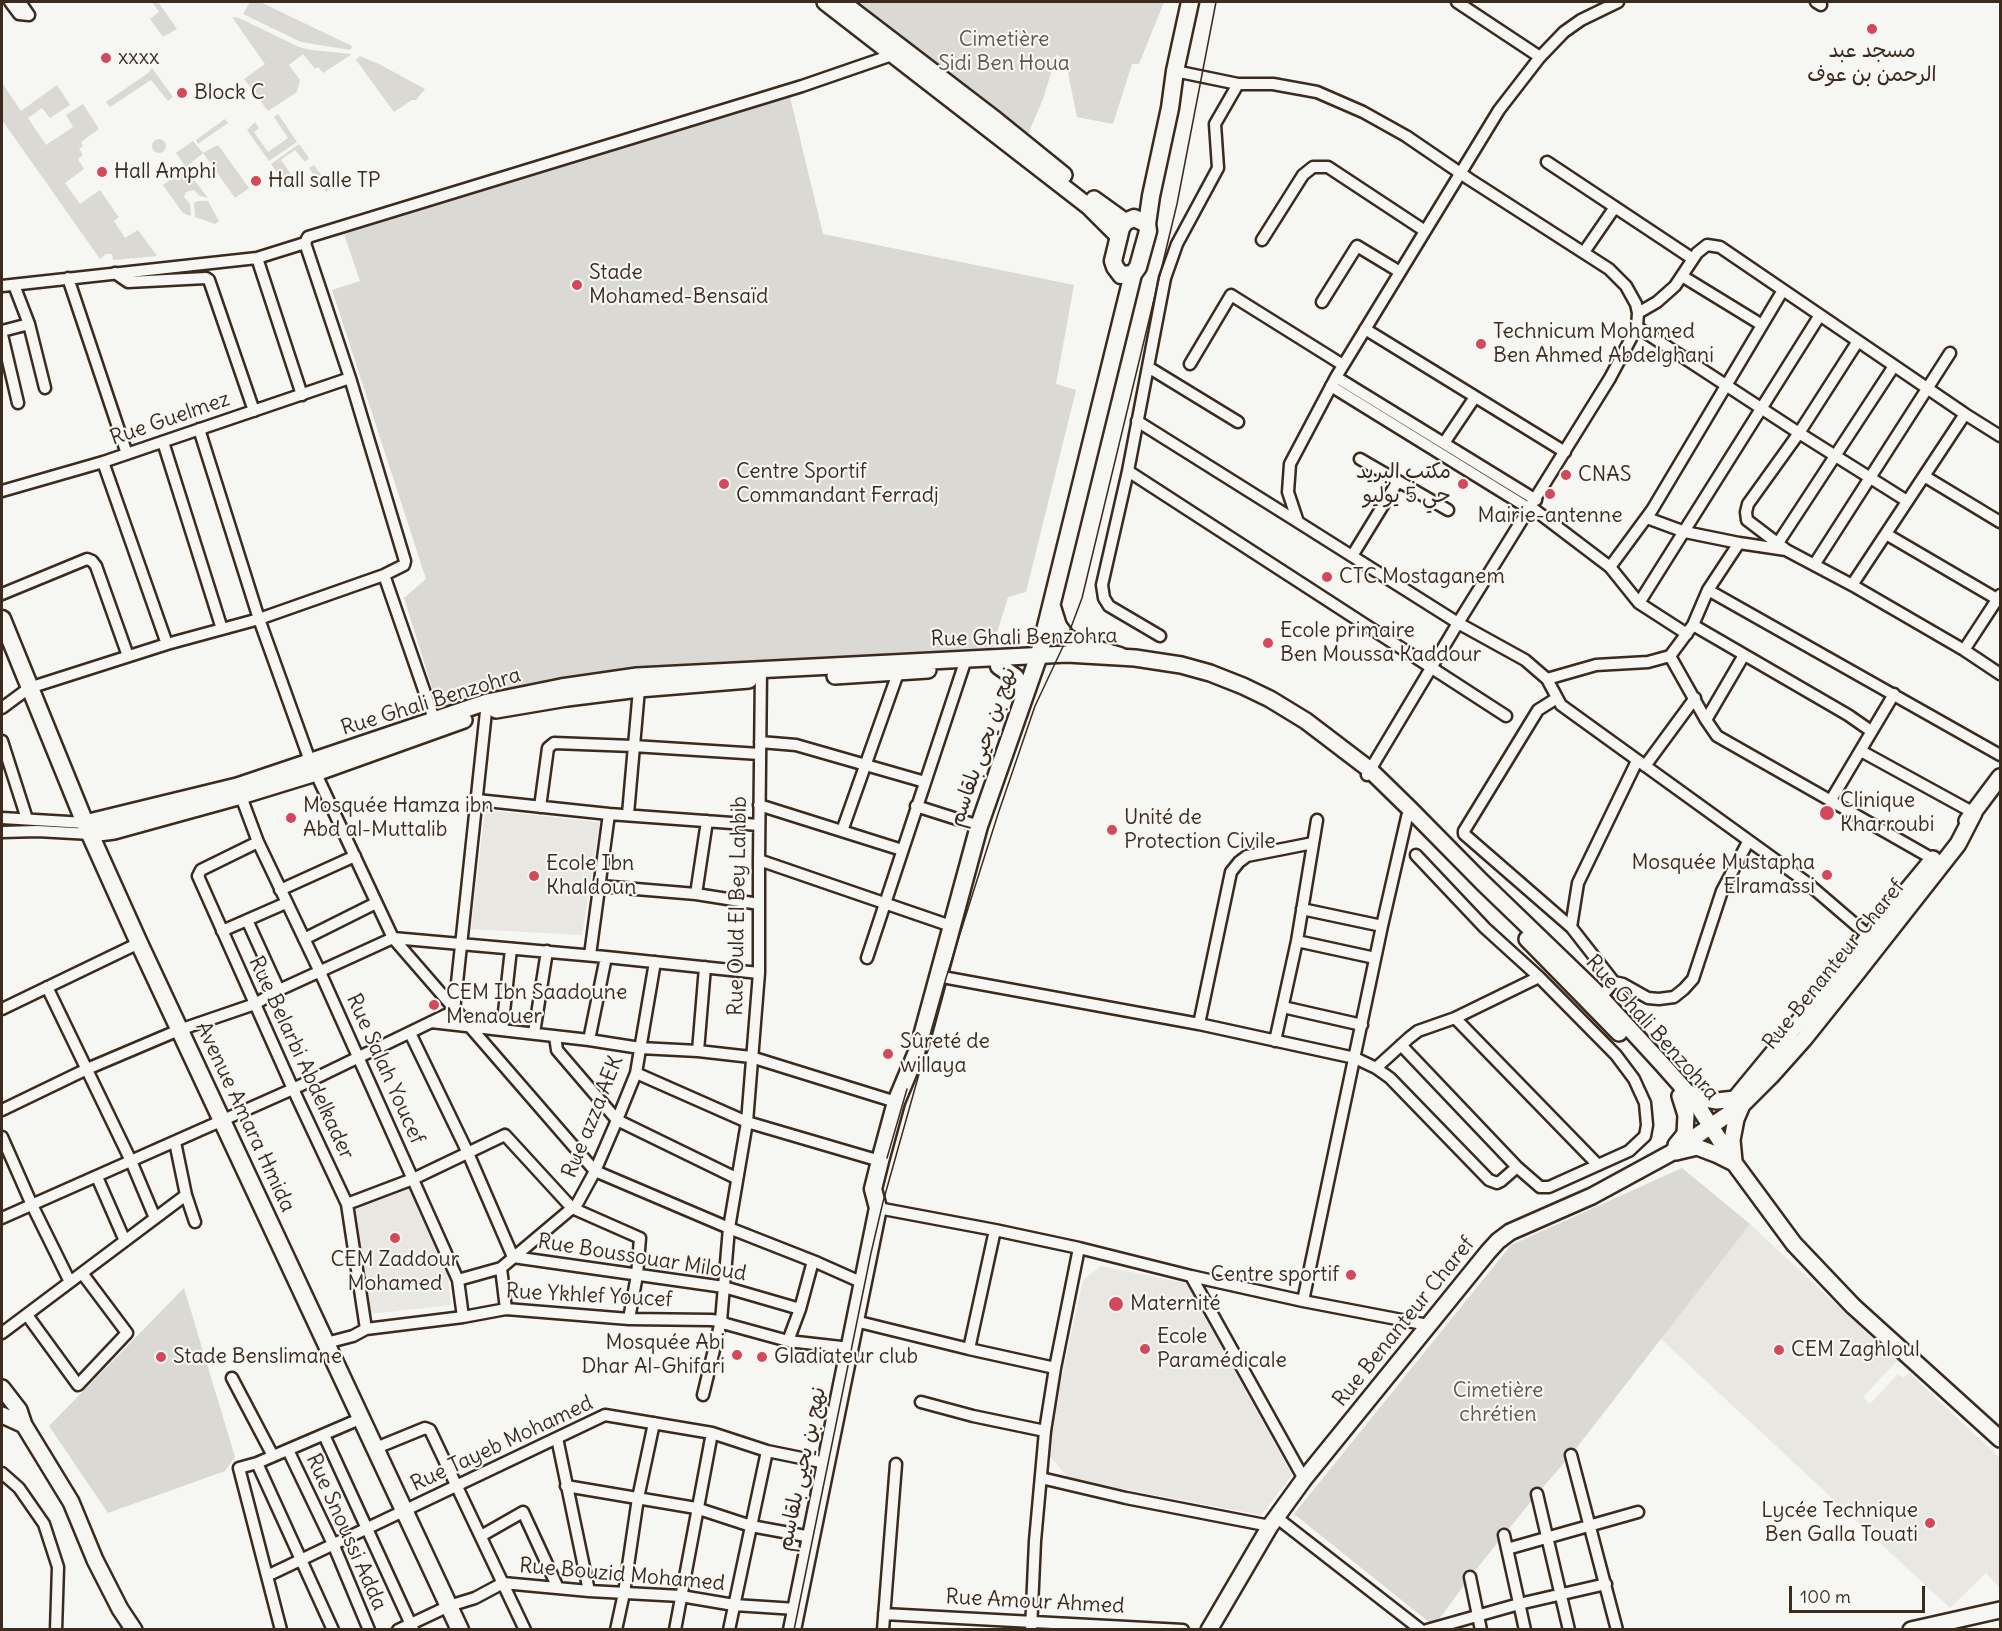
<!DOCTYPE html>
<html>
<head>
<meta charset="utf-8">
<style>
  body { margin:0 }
  #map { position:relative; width:2002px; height:1631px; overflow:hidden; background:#f6f6f2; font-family:Delius,sans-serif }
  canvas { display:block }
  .frame { position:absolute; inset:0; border:3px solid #3b2a1e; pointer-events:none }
  .scale { position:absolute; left:1789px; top:1586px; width:136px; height:27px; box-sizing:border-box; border:3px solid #3b2a1e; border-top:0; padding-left:8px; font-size:18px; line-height:21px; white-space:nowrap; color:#3b2a1e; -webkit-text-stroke:4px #f6f6f2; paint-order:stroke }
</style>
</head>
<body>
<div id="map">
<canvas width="2002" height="1631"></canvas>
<div class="frame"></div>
<div class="scale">100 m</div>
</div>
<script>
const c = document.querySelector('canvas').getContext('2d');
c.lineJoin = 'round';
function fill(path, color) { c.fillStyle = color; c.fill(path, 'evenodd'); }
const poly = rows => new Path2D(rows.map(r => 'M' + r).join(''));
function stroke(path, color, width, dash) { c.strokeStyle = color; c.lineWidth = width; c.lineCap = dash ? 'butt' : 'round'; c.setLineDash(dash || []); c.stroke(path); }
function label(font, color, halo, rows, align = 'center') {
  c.font = font + ' Delius,"Playpen Sans Arabic",sans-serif'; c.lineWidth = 4.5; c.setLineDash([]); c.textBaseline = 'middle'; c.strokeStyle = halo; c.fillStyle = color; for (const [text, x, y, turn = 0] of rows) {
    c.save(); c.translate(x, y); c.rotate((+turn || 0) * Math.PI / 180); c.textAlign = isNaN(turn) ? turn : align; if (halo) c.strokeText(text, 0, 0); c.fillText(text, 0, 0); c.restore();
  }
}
const built = poly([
  [485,810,600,822,582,935,471,929],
  [406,1181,447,1266,451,1305,370,1314,353,1210],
  [1750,1224,1897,1361,1863,1397,1870,1404,1898,1374,1903,1378,1909,1373,2000,1458,2000,1588,1986,1573,1950,1608,1660,1338],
  [1101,1266,1186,1283,1292,1475,1261,1515,1069,1479,1050,1456,1053,1416,1083,1280]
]);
const green = poly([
  [152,2,158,2,177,29,163,37,150,19,159,12],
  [250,2,260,2,352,46,350,50,301,42,243,14],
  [855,2,1164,2,1139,64,1132,64,1113,124,1077,117,1066,63,1057,54,1043,99,1028,134],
  [232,17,239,18,299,47,311,50,352,54,323,73,318,67,315,69,303,54,289,65,300,80,297,92,268,111,244,79,265,64],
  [360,56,381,65,425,89,416,100,412,100,394,112,356,60],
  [152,68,173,97,168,101,151,80,110,107,106,102,148,73],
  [2,83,21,111,57,85,70,105,50,118,42,108,28,118,46,145,73,127,66,115,83,104,99,129,81,142,83,146,79,149,83,155,78,159,84,169,65,183,80,204,100,190,117,215,119,217,114,221,125,238,138,230,157,256,113,260,112,254,106,254,100,259,2,120],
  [790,97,823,234,1074,285,1056,384,1076,390,1026,592,1008,597,992,649,601,672,508,689,446,705,436,700,404,598,426,579,332,290,360,281,344,234],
  [278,114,297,142,269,161,247,130,255,122,259,128,254,132,268,152,288,138,274,117],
  [225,119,228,123,198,144,196,140],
  '152 146a7 7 0 1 1 14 0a7 7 0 1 1-14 0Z',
  [193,141,203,153,218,145,249,188,235,198,203,153,186,167,176,153],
  [299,144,309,158,305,162,295,150,281,160,297,183,288,189,271,164],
  [314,165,331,188,326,192,309,168],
  [189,167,194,173,192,177,208,198,200,196,194,190,186,192,184,197,190,204,191,216,183,213,163,185],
  [198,201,208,201,219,221,215,224,195,217,194,203],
  [1682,1168,1750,1224,1571,1455,1537,1494,1470,1577,1434,1626,1294,1514,1511,1245],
  [184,1288,235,1457,225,1471,108,1513,49,1426]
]);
const street = poly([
  [10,2,19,14,29,15],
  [20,2,29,15],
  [1457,2,1540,57],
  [1816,2,1821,5],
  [1175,71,1238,84,1273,84,1317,92,1363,112,1406,136,1469,179,1609,269,1626,286,1636,304,1638,313,1637,327,1610,378,1458,623,1525,660,1547,679,1561,705,1806,882,1870,937],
  [1547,162,1693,259],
  [1262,240,1303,175,1313,167,1328,167,1425,231],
  [1584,252,1615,207],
  [257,258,302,395],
  [115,273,128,282,206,278,209,280,254,411],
  [1682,276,1762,325],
  [68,278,127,454],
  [14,285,29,324,45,388],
  [2,286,257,258,305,243,308,237,802,86,892,55,897,51],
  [1322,302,1357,246,1400,272],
  [1638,313,1657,302,1675,286,1697,253,1707,245,1720,247,1965,414,2000,436],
  [1637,327,1799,433,1907,501],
  [1365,329,1565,452],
  [2,331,29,324],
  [2,335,18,403],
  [1190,364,1231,295,1343,365],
  [1148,367,1238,422],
  [1336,377,1536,500],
  [1331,386,1530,509],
  [1137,421,1298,522],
  [199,429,259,619,310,761,393,938,595,1171,729,1228,818,1263,863,1283],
  [163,442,222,629],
  [1444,443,1475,397],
  [1360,459,1448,510],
  [103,462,167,644],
  [1128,471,1506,716],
  [1924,476,2000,522],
  [2,491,103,462,350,378],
  [1531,507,1610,567,1639,603,1687,634],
  [1647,518,1685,532,1739,543],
  [1886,534,1997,599],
  [1778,543,1894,366],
  [1785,549,1747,520,1746,512,1748,504,1799,433,1858,341],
  [1352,556,1398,481],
  [1814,565,1950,353],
  [1610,567,1652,510,1783,290],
  [384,575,434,719],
  [1852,585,1965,414],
  [1708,590,2000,755],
  [2,594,87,559,92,561,96,566,128,656],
  [1639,603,1820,315],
  [1693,625,1848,715,1871,731],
  [1160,636,1109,606,1104,598,1102,585,1128,471,1165,278,1177,244,1218,168,1215,124,1238,84],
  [1964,650,2000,595],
  [1670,656,1706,720,1717,736,1933,859],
  [1547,679,1596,665,1648,662,1670,656,1693,625,1708,590,1739,543,1786,550,1852,585,1964,650,2000,674],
  [1557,698,1538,710,1464,831,1464,834,1571,927],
  [2,708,29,688,167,644,259,619,384,575,404,565,405,561,350,378,305,243],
  [1706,720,1744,655],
  [2,741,27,819],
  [760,742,796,745,925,782],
  [1861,751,1974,813],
  [1645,766,1695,698],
  [1367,775,1458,623,1298,522,1288,492,1290,464,1336,377,1499,110,1540,57,1564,32,1581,20,1618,2],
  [239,791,258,842,320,972,458,1280,463,1317],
  [477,800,609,814,759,825],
  [1831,800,1894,694],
  [759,805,902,850],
  [916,806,979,826],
  [540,807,548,748,554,743,633,746,760,754],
  [628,814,639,689],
  [2,818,85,823],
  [842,831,898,673],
  [2,832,37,831,91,834],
  [258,842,201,870,198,876,293,1089,347,1204,366,1329],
  [759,860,951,926],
  [600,886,696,894,759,904],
  [280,890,355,856],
  [696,894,707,821],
  [1302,909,1382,926],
  [247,920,279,990],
  [222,931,286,903],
  [304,939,376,903],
  [1297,941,1375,958],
  [590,955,609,814],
  [867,958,966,659],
  [937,976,1199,1024,1355,1058,1376,1068,1390,1078,1489,1180,1497,1183,1501,1181,1517,1167],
  [1614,982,1623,984,1648,998,1659,999,1674,997,1684,989,1693,979,1722,891,1748,842],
  [47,987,131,1161,155,1218],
  [1600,998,1614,982,1571,927,1578,883,1637,761],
  [1283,1007,1362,1025],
  [2,1009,139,943],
  [1455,1018,1598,1165],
  [431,1022,589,1040,640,1048,698,1051,751,1057,896,1102],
  [1199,1024,1231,872,1239,862,1247,856,1313,843],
  [502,1030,511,949],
  [410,1033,468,1153,513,1257,724,1287,800,1309],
  [534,1033,547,951],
  [555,1036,557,1050,617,1120,736,1178],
  [589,1040,606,957],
  [1275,1041,1297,941,1317,820],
  [1401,1045,1517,1167,1540,1187,1549,1187,1629,1151,1645,1136,1647,1125,1645,1103,1634,1079,1616,1055,1539,977,1485,928,1416,855],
  [698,1051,705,967],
  [1376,1068,1409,1038,1418,1031,1455,1018,1539,977],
  [636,1073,747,1122,880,1161],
  [2,1110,87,1069,179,1030,255,1004,279,990,393,938,606,957,759,973],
  [2,1137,32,1205,70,1282],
  [175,1142,186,1195,195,1222],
  [97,1177,125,1241],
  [347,1204,413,1179,505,1135,572,1208,640,1238,637,1275,629,1319],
  [878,1208,995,1230,1079,1248,1191,1276,1303,1301,1428,1325],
  [2,1218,293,1089,454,1011,487,702],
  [1191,1276,1304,1479],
  [458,1280,501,1268],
  [1303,1301,1382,926,1407,817,1410,809],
  [506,1309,501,1268,577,1204,595,1171,617,1120,636,1073,655,962],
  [27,1315,78,1385,127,1333,82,1273],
  [855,1321,969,1349,1055,1368],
  [2,1333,186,1195],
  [788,1341,800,1309,813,1261],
  [326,1343,353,1336,366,1329,463,1317,506,1309,629,1319,711,1320,721,1321,726,1324,788,1341,850,1348],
  [969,1349,995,1230],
  [232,1378,273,1456],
  [703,1395,721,1321,729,1228,747,1122,759,973,759,860,761,669],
  [921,1402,973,1416,1045,1431],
  [324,1435,413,1629],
  [557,1438,589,1591],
  [376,1448,425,1428,430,1430,525,1630],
  [288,1450,334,1546,369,1630],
  [1571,1455,1617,1630],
  [257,1463,333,1630],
  [2,1473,19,1488,44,1524,58,1567,56,1630],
  [1041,1478,1126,1498,1270,1526],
  [566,1486,696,1508,751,1526,811,1537],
  [1537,1494,1569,1630],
  [1276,1517,1421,1630],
  [1504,1535,1525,1630],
  [481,1536,523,1512,558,1588],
  [1507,1549,1638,1512],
  [269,1575,605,1415,712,1433,767,1451,826,1463],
  [1470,1577,1481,1630],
  [884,1614,1183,1630],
  [281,1630,239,1468,257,1463,362,1418],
  [398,1630,449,1606,475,1598,503,1583,589,1591,681,1596,734,1605,796,1609],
  [616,1630,624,1593,638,1498,654,1423],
  [675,1630,712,1433],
  [729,1630,767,1451],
  [883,1630,896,1464],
  [1031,1630,1035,1541,1045,1431,1055,1368,1079,1248],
  [1427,1630,1519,1604,1606,1584]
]);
const secondary = poly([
  [825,2,1088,206,1119,237],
  [842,2,996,120,1064,175],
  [1094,199,1126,222],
  [835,676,928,670],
  [496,710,567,698,639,689,749,680],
  [1967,821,2000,777],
  [85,823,237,786,487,702,561,687,637,676,1067,654,1135,658,1181,665,1210,673,1243,686,1270,699,1306,721,1369,769,1410,809,1482,882,1594,990,1662,1064,1694,1100,1735,1164,1794,1244,1853,1306,2000,1439],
  [91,834,114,831,241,796,316,773,464,720],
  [1527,939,1619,1033],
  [1687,1092,1700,1098,1717,1101,1735,1099],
  [1734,1100,1933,859],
  [1676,1145,1685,1134,1686,1115,1680,1096],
  [1676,1152,1697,1147,1718,1155,1732,1162],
  [1734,1161,1732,1140,1736,1119,1742,1105],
  [2,1388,19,1410,24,1425,71,1502,95,1560,120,1609,134,1630],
  [2,1415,24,1425],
  [1209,1630,1270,1526,1304,1479,1488,1252,1498,1241,1510,1232,1592,1196,1671,1153,1742,1105,1771,1076,1804,1039,1856,974,1958,844,1974,813],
  [1911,1630,2000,1610]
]);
const primary = poly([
  [1147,224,1134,218,1125,222,1121,228,1113,261,1115,267,1121,275,1133,274,1138,267,1148,231,1147,224,1151,196,1170,108,1175,71,1190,2],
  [1052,607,1058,626,1067,638,1082,645,1120,656],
  [2,619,85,823,139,943,460,1630],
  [999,666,1015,677,1025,695],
  [792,1630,878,1208,873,1189,880,1161,896,1102,919,1047,979,826,1039,655,1133,274]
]);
const tram = poly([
  [887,1158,907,1089],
  [794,1630,871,1253,883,1202,946,978,998,814,1035,706,1067,638,1082,598,1177,204,1216,2]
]);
const markers = [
  [1872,29,6,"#d1495b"],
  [106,58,6,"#d1495b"],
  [182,93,6,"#d1495b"],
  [102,172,6,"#d1495b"],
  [256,181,6,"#d1495b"],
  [577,285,6,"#d1495b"],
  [1481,344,6,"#d1495b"],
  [1566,475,6,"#d1495b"],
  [724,484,6,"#d1495b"],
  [1463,484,6,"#d1495b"],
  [1550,494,6,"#d1495b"],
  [1327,577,6,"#d1495b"],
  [1268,643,6,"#d1495b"],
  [1827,813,8,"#d1495b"],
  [291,818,6,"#d1495b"],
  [1112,830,6,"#d1495b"],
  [1827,875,6,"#d1495b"],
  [534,876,6,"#d1495b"],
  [434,1005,6,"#d1495b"],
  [888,1054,6,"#d1495b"],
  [395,1238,6,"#d1495b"],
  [1351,1275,6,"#d1495b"],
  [1116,1304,8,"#d1495b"],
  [1145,1349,6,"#d1495b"],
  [1779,1350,6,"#d1495b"],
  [737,1355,6,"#d1495b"],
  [161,1357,6,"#d1495b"],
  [762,1357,6,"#d1495b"],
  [1930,1523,6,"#d1495b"]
];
const parkNames = [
  ["Cimetière",1004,40],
  ["Sidi Ben Houa",1004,64],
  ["Cimetière",1498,1391],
  ["chrétien",1498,1415]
];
const poiNames = [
  ["مسجد عبد",1872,51,"center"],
  ["الرحمن بن عوف",1872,75,"center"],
  ["xxxx",118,58],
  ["Block C",194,93],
  ["Hall Amphi",114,172],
  ["Hall salle TP",268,181],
  ["Stade",589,273],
  ["Mohamed-Bensaïd",589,297],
  ["Technicum Mohamed",1493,332],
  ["Ben Ahmed Abdelghani",1493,356],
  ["Centre Sportif",736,472],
  ["Commandant Ferradj",736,496],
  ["مكتب البريد",1451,472,"right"],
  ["حي 5 يوليو",1451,496,"right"],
  ["CNAS",1578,475],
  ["Mairie-antenne",1550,516,"center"],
  ["CTC Mostaganem",1339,577],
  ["Ecole primaire",1280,631],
  ["Ben Moussa Kaddour",1280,655],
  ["Clinique",1840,801],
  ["Kharroubi",1840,825],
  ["Mosquée Hamza ibn",303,806],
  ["Abd al-Muttalib",303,830],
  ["Unité de",1124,818],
  ["Protection Civile",1124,842],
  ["Mosquée Mustapha",1815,863,"right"],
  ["Elramassi",1815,887,"right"],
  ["Ecole Ibn",546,864],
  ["Khaldoun",546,888],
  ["CEM Ibn Saadoune",446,993],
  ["Menaouer",446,1017],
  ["Sûreté de",900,1042],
  ["willaya",900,1066],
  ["CEM Zaddour",395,1260,"center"],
  ["Mohamed",395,1284,"center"],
  ["Centre sportif",1339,1275,"right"],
  ["Maternité",1130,1304],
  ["Ecole",1157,1337],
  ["Paramédicale",1157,1361],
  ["Mosquée Abi",725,1343,"right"],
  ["Dhar Al-Ghifari",725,1367,"right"],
  ["CEM Zaghloul",1791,1350],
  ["Stade Benslimane",173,1357],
  ["Gladiateur club",774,1357],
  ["Lycée Technique",1918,1511,"right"],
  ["Ben Galla Touati",1918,1535,"right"]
];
const streetNames = [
  ["Rue Guelmez",170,419,-19],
  ["Rue Ghali Benzohra",1024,638,-1],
  ["Rue Ghali Benzohra",431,702,-17],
  ["نهج بن يحيى بلقاسم",983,747,-71],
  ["Rue Ould El Bey Lahbib",738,906,-89],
  ["Rue Benanteur Charef",1834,965,-51],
  ["Rue Ghali Benzohra",1652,1028,48],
  ["Rue Belarbi Abdelkader",301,1058,65],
  ["Rue Salah Youcef",385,1069,66],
  ["Avenue Amara Hmida",245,1117,65],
  ["Rue azza AEK",593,1117,-68],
  ["Rue Boussouar Miloud",642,1258,9],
  ["Rue Ykhlef Youcef",589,1296,3],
  ["Rue Benanteur Charef",1404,1322,-51],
  ["Rue Tayeb Mohamed",502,1444,-25],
  ["نهج بن يحيى بلقاسم",802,1469,-78],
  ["Rue Snoussi Adda",346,1532,66],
  ["Rue Bouzid Mohamed",622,1575,5],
  ["Rue Amour Ahmed",1035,1602,3]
];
fill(built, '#e8e7e2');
fill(green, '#dad9d3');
stroke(street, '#3b2a1e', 15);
stroke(secondary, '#3b2a1e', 20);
stroke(primary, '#3b2a1e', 21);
stroke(street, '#f6f6f2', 10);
stroke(secondary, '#f6f6f2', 15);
stroke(primary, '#f6f6f2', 16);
stroke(tram, '#3b2a1e', 1.5);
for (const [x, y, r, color] of markers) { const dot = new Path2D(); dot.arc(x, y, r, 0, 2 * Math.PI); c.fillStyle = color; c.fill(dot); stroke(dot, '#f6f6f2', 2); }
label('21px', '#63564b', '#f6f6f2', parkNames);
label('21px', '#3b2a1e', '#f6f6f2', poiNames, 'left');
label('21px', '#3b2a1e', '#f6f6f2', streetNames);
</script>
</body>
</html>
